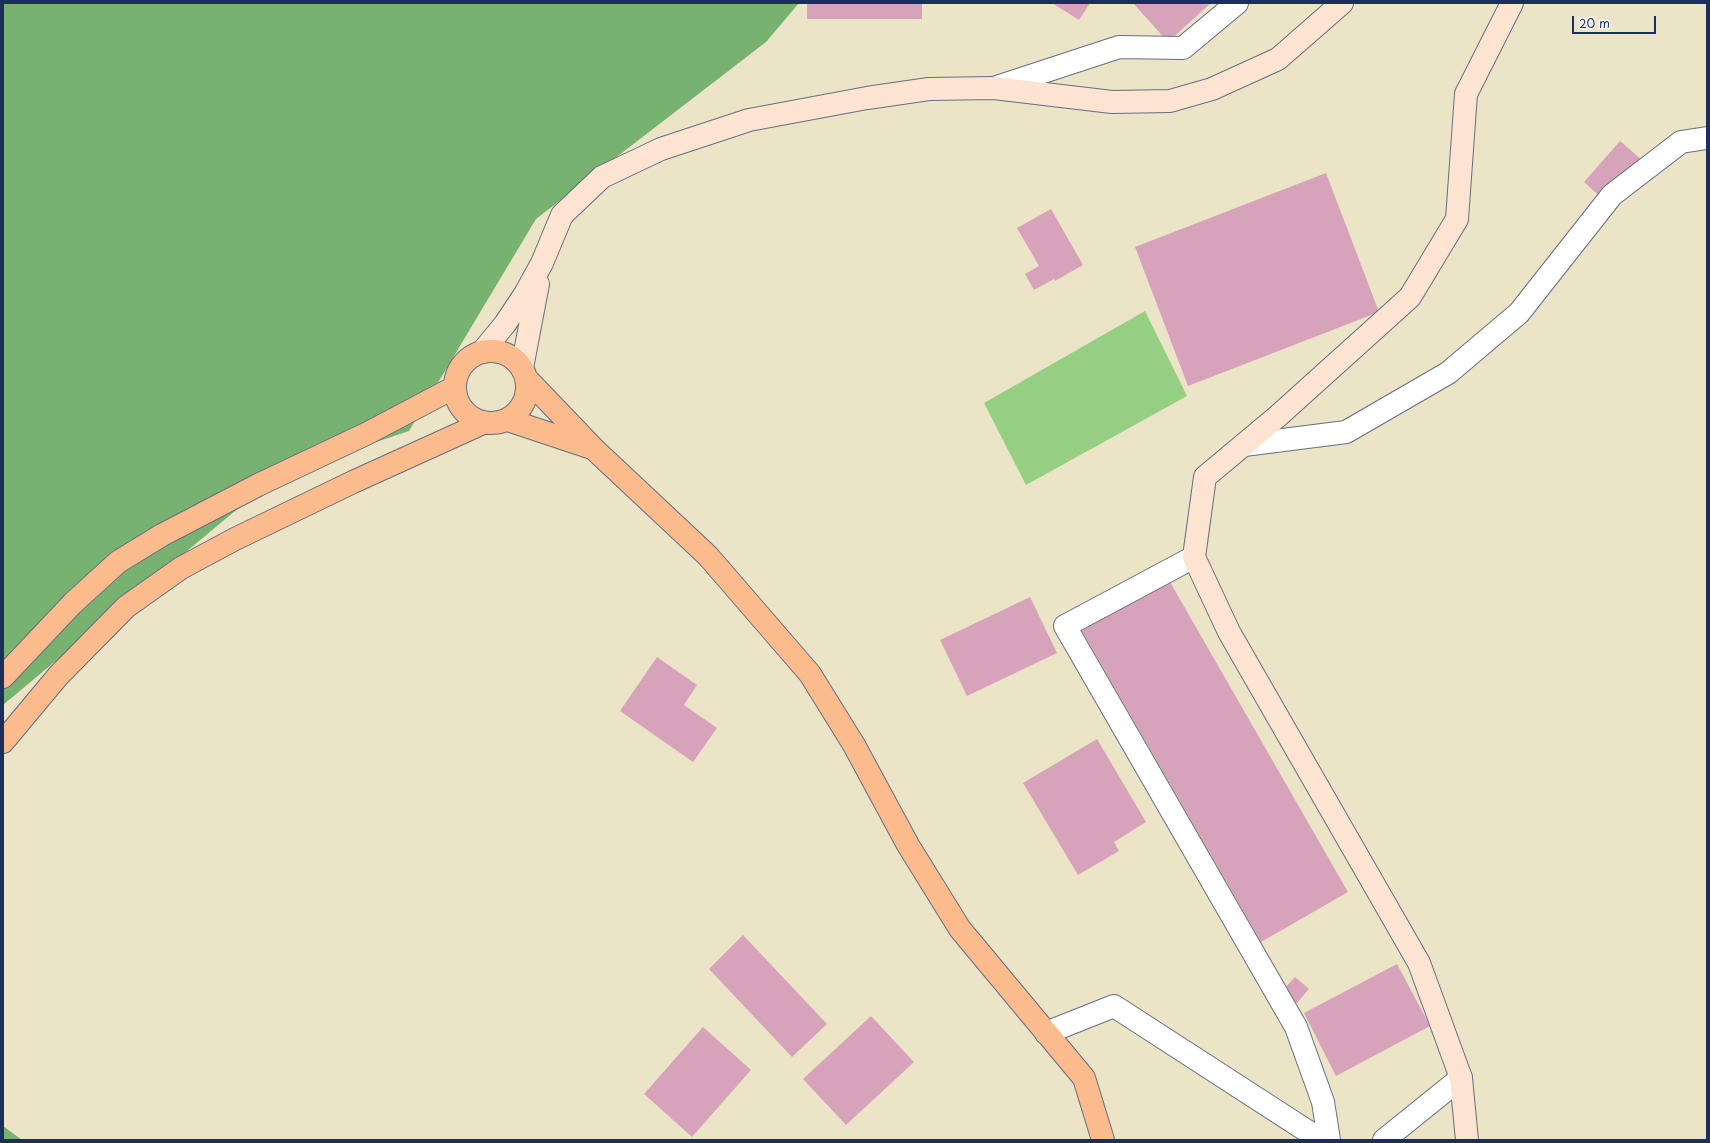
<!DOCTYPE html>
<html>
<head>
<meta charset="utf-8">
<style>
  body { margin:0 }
  #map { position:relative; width:1710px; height:1143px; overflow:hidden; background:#ece4c7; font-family:"Playpen Sans",sans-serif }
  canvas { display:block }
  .frame { position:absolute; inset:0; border:4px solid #1b2f5e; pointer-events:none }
  .scale { position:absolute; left:1572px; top:16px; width:84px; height:18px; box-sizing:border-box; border:2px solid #1b2f5e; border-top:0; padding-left:5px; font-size:12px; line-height:14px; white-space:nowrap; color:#1b2f5e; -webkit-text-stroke:3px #f6f6f2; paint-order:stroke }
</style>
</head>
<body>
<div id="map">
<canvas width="1710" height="1143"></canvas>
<div class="frame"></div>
<div class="scale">20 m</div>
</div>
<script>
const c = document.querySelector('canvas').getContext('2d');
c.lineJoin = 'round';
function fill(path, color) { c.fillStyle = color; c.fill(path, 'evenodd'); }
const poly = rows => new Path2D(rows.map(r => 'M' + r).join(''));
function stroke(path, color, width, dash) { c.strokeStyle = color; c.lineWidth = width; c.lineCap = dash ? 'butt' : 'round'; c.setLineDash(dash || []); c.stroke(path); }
const green = poly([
  [1145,311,1187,396,1026,485,984,403]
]);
const forest = poly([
  [3,3,799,3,766,42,536,219,409,431,278,475,3,705],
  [3,1126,22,1140,3,1140]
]);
const building = poly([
  [807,3,922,3,922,19,807,19],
  [1052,3,1090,3,1079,20],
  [1133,3,1211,3,1168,42],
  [1620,141,1642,160,1605,201,1584,182],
  [1326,173,1379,312,1188,386,1135,247],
  [1051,209,1083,265,1055,281,1054,279,1034,290,1025,274,1039,266,1017,228],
  [1166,575,1348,892,1261,942,1079,626],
  [1030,597,1057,653,967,696,940,640],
  [657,657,697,685,684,705,717,728,693,762,620,711],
  [1097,739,1146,822,1114,842,1119,851,1078,875,1023,783],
  [743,935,827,1024,792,1057,709,969],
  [1397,964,1430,1026,1336,1076,1304,1013],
  [1295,977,1309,989,1297,1003,1282,991],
  [871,1016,914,1062,846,1125,803,1079],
  [703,1027,751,1070,692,1137,644,1094]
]);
const street = poly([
  [994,88,1119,47,1183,48,1237,3],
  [1244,445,1346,432,1448,373,1519,313,1612,195,1681,142,1707,138],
  [1194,557,1065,626,1296,1027,1323,1102,1329,1140],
  [1046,1033,1114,1006,1321,1140],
  [1384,1140,1461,1078]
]);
const secondary = poly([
  [482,352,505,324,525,294,542,263,562,215,602,177,661,149,749,120,867,98,929,89,994,88,1112,102,1170,101,1212,89,1278,59,1342,3],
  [522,368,538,284],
  [1467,1140,1461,1078,1419,963,1229,632,1194,557,1205,477,1278,416,1410,297,1457,219,1466,94,1512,3]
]);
const primary = poly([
  '455 387a36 36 0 1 1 72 0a36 36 0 1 1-72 0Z',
  [527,379,595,450,708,556,810,674,854,745,908,845,960,929,1084,1078,1103,1140],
  [508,420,589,447],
  [3,677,73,603,118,562,162,535,258,485,368,433,455,387],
  [3,742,58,676,126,607,181,568,235,539,353,482,483,423]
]);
fill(green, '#94cf83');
fill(forest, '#77b271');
fill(building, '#d7a3ba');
stroke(street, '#646e83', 24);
stroke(secondary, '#646e83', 24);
stroke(primary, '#646e83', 24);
stroke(street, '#fff', 22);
stroke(secondary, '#fde4d1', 22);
stroke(primary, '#fbbb8d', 22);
</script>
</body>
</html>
